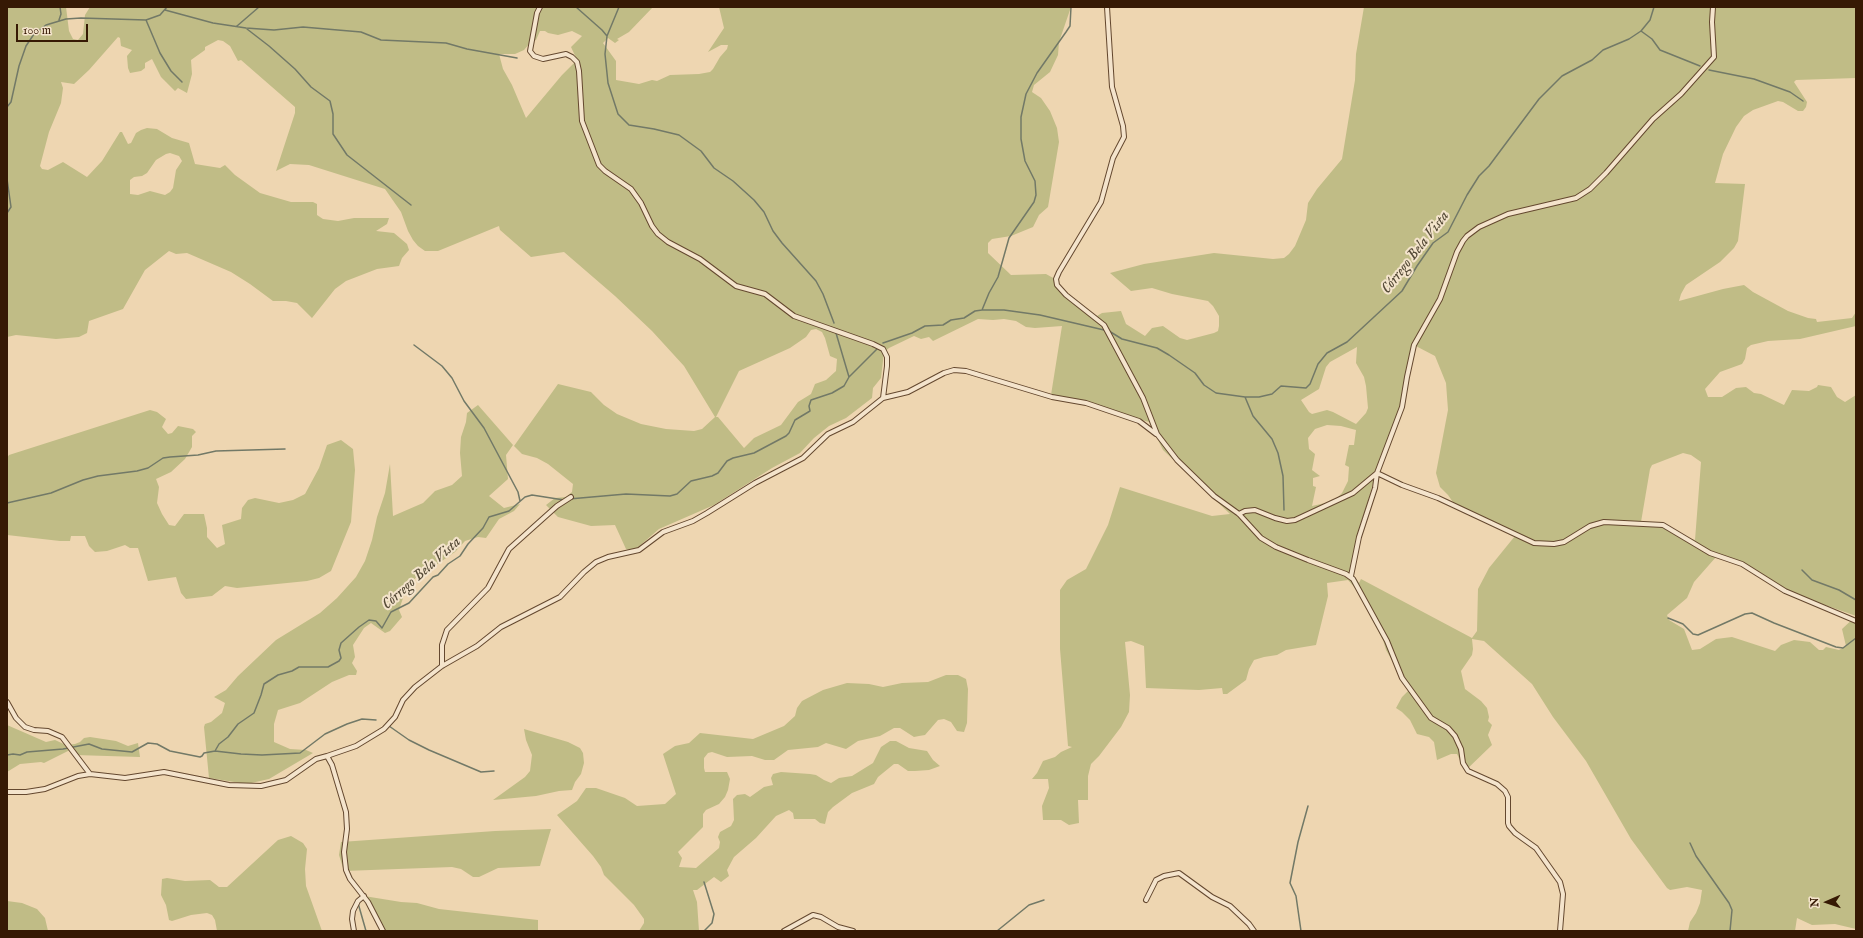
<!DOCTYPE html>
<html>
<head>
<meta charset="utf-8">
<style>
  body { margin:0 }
  #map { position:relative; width:1863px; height:938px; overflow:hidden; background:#eed6b1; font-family:"IM FELL English",serif }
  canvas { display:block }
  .frame { position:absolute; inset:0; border:8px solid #361904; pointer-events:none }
  .north { position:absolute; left:1807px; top:882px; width:40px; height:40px; -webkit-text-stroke:3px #f4e4cc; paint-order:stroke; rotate:268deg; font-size:11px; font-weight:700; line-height:16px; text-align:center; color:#361904 }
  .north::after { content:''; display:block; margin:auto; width:14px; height:18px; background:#361904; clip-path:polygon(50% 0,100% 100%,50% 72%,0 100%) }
  .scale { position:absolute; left:16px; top:24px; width:72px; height:18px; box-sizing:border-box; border:2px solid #361904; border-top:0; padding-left:5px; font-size:12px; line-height:14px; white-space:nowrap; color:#361904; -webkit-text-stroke:3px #f4e4cc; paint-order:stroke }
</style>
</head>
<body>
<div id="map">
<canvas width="1863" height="938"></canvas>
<div class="frame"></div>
<div class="north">N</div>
<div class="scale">100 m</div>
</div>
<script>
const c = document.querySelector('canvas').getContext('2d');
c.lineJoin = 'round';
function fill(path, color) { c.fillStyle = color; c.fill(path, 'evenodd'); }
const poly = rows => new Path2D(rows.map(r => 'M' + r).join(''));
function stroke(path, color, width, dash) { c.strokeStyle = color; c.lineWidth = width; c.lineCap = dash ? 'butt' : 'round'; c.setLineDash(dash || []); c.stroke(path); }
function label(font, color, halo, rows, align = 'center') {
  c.font = font + ' "IM FELL English",serif'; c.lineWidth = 4; c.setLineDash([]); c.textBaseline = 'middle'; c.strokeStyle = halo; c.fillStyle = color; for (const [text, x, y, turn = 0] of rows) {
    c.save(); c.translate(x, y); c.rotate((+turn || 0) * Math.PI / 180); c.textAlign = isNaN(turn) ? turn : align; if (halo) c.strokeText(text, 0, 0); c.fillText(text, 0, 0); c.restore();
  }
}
const green = poly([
  [7,7,66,7,69,31,73,39,78,40,83,34,85,15,90,7,653,7,629,32,617,39,619,40,615,43,608,38,603,43,616,61,616,80,639,84,652,80,657,81,670,75,699,74,710,72,713,69,720,57,727,49,728,45,721,45,708,52,724,28,719,7,1071,7,1059,42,1058,55,1050,72,1034,85,1032,92,1041,98,1050,111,1057,128,1059,142,1048,207,1039,215,1033,227,1011,236,992,239,988,243,988,253,1011,275,1046,274,1055,279,1066,296,1097,316,1102,313,1121,311,1126,324,1145,336,1152,328,1163,326,1180,338,1187,340,1214,333,1218,331,1219,326,1219,316,1213,306,1208,301,1172,294,1152,288,1131,291,1110,273,1144,264,1214,253,1273,259,1284,258,1289,254,1295,246,1306,220,1308,203,1317,189,1342,159,1355,80,1356,54,1364,7,1856,7,1856,78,1796,80,1794,82,1807,102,1806,107,1803,111,1798,111,1783,102,1778,101,1753,110,1744,116,1736,127,1723,154,1715,183,1745,184,1738,241,1734,248,1720,262,1686,285,1681,294,1679,301,1723,289,1744,285,1753,292,1788,311,1808,318,1816,319,1817,322,1852,318,1856,312,1856,326,1800,339,1768,341,1751,345,1747,348,1745,359,1742,364,1720,372,1705,389,1708,397,1722,397,1736,388,1746,387,1754,393,1761,394,1784,405,1792,390,1809,391,1817,387,1818,385,1831,387,1837,397,1845,402,1856,395,1856,929,1835,924,1812,925,1797,918,1795,931,1688,931,1690,922,1696,913,1700,903,1702,890,1687,887,1670,890,1667,888,1631,839,1586,761,1553,717,1532,684,1484,641,1472,639,1473,649,1472,655,1461,671,1465,689,1481,701,1487,708,1489,717,1488,721,1492,725,1488,735,1492,745,1465,771,1457,754,1451,754,1437,760,1434,742,1429,737,1417,734,1410,720,1402,712,1396,708,1402,697,1409,690,1386,650,1383,640,1356,589,1348,580,1327,583,1328,596,1316,645,1286,650,1277,655,1264,657,1254,660,1249,669,1246,680,1227,694,1223,694,1222,688,1199,690,1146,688,1144,646,1131,641,1125,642,1130,695,1129,712,1121,727,1099,756,1091,764,1088,776,1088,800,1078,800,1079,823,1069,825,1061,820,1043,820,1042,806,1049,788,1048,779,1032,779,1037,773,1043,761,1055,757,1061,752,1072,747,1068,746,1060,649,1060,590,1067,580,1086,569,1108,525,1120,487,1212,516,1230,514,1163,450,1149,422,1051,395,1062,326,1035,328,1026,327,1016,321,1004,319,993,320,978,319,933,341,929,337,921,339,914,336,889,348,884,352,881,378,873,388,872,398,846,418,829,426,814,438,800,453,772,468,714,505,659,529,636,549,629,550,626,549,615,525,591,526,558,517,546,505,555,498,566,497,572,492,573,484,548,464,537,458,522,454,514,446,558,384,591,392,604,405,617,414,641,424,666,429,694,431,702,429,715,417,684,366,652,331,615,296,564,252,531,257,500,230,499,226,438,251,425,251,418,246,413,240,408,231,401,212,385,189,309,165,290,164,276,171,295,113,295,107,241,60,238,61,230,46,223,41,218,40,205,47,205,50,191,60,192,74,187,93,178,88,175,91,161,77,152,59,145,63,145,68,141,71,130,73,128,68,127,56,132,50,121,46,120,38,118,37,89,70,74,84,61,82,63,88,61,103,49,132,40,166,42,169,48,170,63,162,87,177,102,161,120,132,122,132,128,144,131,143,136,133,141,130,147,128,157,129,172,138,189,143,195,164,220,168,225,165,235,175,260,193,291,202,313,202,317,204,317,215,323,219,338,221,354,218,389,218,387,224,376,231,394,233,407,244,409,250,402,258,399,266,377,269,346,281,335,289,312,318,297,303,286,301,273,301,250,284,231,272,187,253,176,254,169,251,145,270,123,309,89,321,87,333,79,337,56,339,16,335,7,337],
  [540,31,545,31,548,33,558,35,572,31,582,36,571,47,577,60,562,75,526,118,512,85,503,69,499,54,515,54,524,50,530,43,536,40],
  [170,153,179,156,182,161,176,170,173,188,170,192,165,195,150,191,138,195,130,194,130,180,134,177,142,176,147,173,156,160,166,154],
  [816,329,822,332,825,338,830,356,837,359,836,371,826,380,815,384,811,394,798,402,781,425,754,438,744,448,718,417,716,417,739,371,790,348,806,337,811,330],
  [1412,344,1435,356,1446,383,1448,410,1436,473,1440,487,1448,495,1455,505,1468,514,1515,536,1489,568,1478,589,1477,631,1472,638,1361,579,1359,583,1353,574,1357,542,1380,457,1397,419],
  [1357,347,1356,363,1364,377,1366,386,1368,408,1366,413,1356,424,1333,412,1327,410,1312,414,1309,412,1301,400,1319,389,1326,367,1330,362],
  [1327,425,1341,426,1356,430,1354,445,1349,445,1345,465,1349,467,1348,481,1342,493,1334,501,1312,506,1316,487,1313,486,1313,478,1320,476,1312,470,1315,454,1309,449,1308,438,1315,429],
  [1683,453,1691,455,1701,462,1695,540,1683,536,1674,529,1663,524,1641,522,1650,469,1652,465],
  [1716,557,1750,569,1794,594,1856,616,1842,629,1846,646,1839,650,1826,647,1823,650,1819,650,1810,642,1794,640,1781,645,1775,651,1732,637,1716,639,1700,649,1692,650,1684,629,1669,620,1667,615,1687,598,1694,582],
  [478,405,513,445,506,455,508,479,489,496,504,508,520,504,514,511,499,519,486,538,478,537,465,541,455,552,436,565,422,572,407,586,399,610,402,617,390,631,385,633,371,623,364,628,353,645,355,657,352,663,357,671,356,675,349,675,332,682,300,703,278,710,274,724,274,742,290,749,306,750,313,753,269,779,247,784,209,778,204,727,205,724,211,722,222,713,225,703,214,697,226,690,238,676,276,640,320,613,337,598,356,577,365,561,372,540,377,517,385,493,390,464,393,516,423,503,435,491,452,485,462,476,460,453,461,437,466,422,467,413],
  [150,410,157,412,166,419,162,427,168,434,172,433,178,426,193,429,196,432,192,436,192,447,185,459,171,472,156,479,159,487,157,503,162,514,169,525,175,526,184,514,204,514,207,528,207,537,217,548,225,544,222,525,241,519,242,508,248,500,255,498,279,503,293,500,305,494,319,468,327,445,341,440,353,449,355,470,351,522,331,571,319,578,307,581,237,588,225,586,212,596,186,599,181,593,176,577,148,581,138,548,130,548,125,545,107,551,95,552,89,546,85,536,71,536,70,541,60,541,7,535,7,458,9,455],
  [946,675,958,675,966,679,968,689,967,723,964,732,957,731,951,722,944,719,938,720,925,735,919,736,914,737,900,728,894,728,880,736,858,741,846,749,826,743,818,747,788,750,774,760,765,760,752,756,727,757,712,752,708,753,704,758,704,768,705,772,727,772,730,779,728,790,725,797,719,804,706,810,703,814,703,827,678,852,682,858,679,867,696,868,719,848,720,842,718,837,720,832,731,826,734,820,733,799,737,795,745,794,750,797,764,787,773,785,771,778,773,774,781,772,810,774,816,775,824,780,831,783,839,778,852,776,873,763,881,747,890,741,896,741,909,748,927,751,933,760,940,766,929,770,915,771,908,771,898,764,894,764,878,777,874,784,852,793,833,807,828,812,825,824,820,823,815,819,794,819,793,813,789,810,776,816,756,838,734,857,727,870,729,876,721,882,714,877,697,890,693,890,697,902,699,931,639,931,644,923,644,919,634,905,604,875,601,867,593,856,557,815,577,801,586,788,596,788,625,798,637,806,665,804,676,794,663,754,675,746,689,743,700,733,753,739,784,726,795,716,797,708,802,701,823,690,847,683,869,684,883,687,902,683,928,682],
  [7,725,46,742,55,740,66,745,75,744,80,742,84,738,90,737,116,741,128,746,138,743,140,757,75,755,70,750,44,763,41,762,20,764,7,772],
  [524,729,568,742,580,748,583,753,584,763,581,774,575,782,572,790,559,791,536,796,493,800,525,777,530,771,532,755,526,740],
  [551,829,540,866,498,868,479,877,473,877,461,869,452,867,344,871,339,855,341,842,495,831],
  [291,836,303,843,307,849,305,869,306,886,322,931,217,931,215,920,212,915,207,913,191,915,172,921,169,920,166,905,161,895,162,879,167,878,185,881,210,880,219,887,227,887,278,840],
  [364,896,401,902,417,903,439,909,538,920,538,931,382,931],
  [7,901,22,903,37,909,45,918,48,931,7,931]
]);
const stream = poly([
  [576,7,602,30,607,36],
  [619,7,607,36,605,54,608,83,618,114,629,125,654,129,679,135,701,151,714,168,733,181,754,200,764,212,773,231,782,243,816,281,823,294,834,323],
  [165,10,213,23,246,28,274,30,303,27,361,32,381,40,446,43,467,49,517,58],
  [59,20,61,14,60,7],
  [146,20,160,53,171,71,182,82],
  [237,26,259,7],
  [247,29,269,46,295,69,311,87,330,101,333,114,333,134,347,155,411,205],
  [1641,31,1652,39,1660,50,1700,66],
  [1709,70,1754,79,1790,92,1803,101],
  [7,107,11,102,19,66,26,46,34,34,46,25,66,19,81,18,146,20,160,15,167,7],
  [7,157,7,165],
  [7,179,11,207,7,213],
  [982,310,989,293,998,277,1009,238,1034,202,1036,195,1035,181,1025,161,1021,139,1021,117,1026,94,1037,73,1066,32,1070,26,1071,7],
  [1109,331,1122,339,1157,348,1169,355,1195,373,1204,385,1216,393,1245,397,1259,397,1272,394,1281,386,1306,388,1310,384,1318,364,1327,353,1347,342,1402,291,1417,266,1433,243,1448,232,1467,195,1479,176,1489,166,1539,99,1562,76,1592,60,1603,50,1629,39,1641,31,1650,20,1654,7],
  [836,333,849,377],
  [883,343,912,333,925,326,943,325,951,320,964,318,975,311,982,310,1004,310,1040,315,1104,330],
  [414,345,442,366,452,378,464,401,484,428,518,492,520,501],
  [1245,397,1253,416,1272,439,1278,453,1283,476,1284,510],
  [569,499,626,494,670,496,677,494,691,481,712,476,718,473,727,461,733,458,754,453,786,436,789,433,795,420,810,411,809,406,811,400,832,393,844,386,849,377,877,349],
  [7,503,51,493,83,480,98,476,137,471,148,468,163,458,170,457,198,455,216,451,285,449],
  [1802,570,1812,580,1839,590,1856,600],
  [1668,618,1683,624,1693,634,1698,635,1745,614,1752,613,1774,623,1836,647,1843,648,1856,638],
  [389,726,409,740,429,750,481,772,494,771],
  [215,751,219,744,228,737,238,724,254,713,261,695,264,684,278,675,292,671,299,667,328,667,339,661,341,658,339,650,341,643,359,627,369,620,376,621,382,628,391,612,409,603,433,577,438,575,448,564,460,556,468,544,483,528,489,517,509,511,525,497,532,495,564,500],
  [7,755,13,754,20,755,27,752,63,749,89,744,102,749,132,752,148,743,157,744,170,751,200,757,202,756,204,753,215,751,241,754,262,755,300,753,325,734,347,724,362,719,376,720],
  [1690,843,1696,856,1729,903,1732,910,1730,931],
  [704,882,714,914,712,923,704,931],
  [358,903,366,931],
  [997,931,1029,905,1044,900],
  [1301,931,1296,896,1290,883,1298,842,1308,806]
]);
const street = poly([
  [540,7,537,13,530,51,534,56,543,59,566,54,572,57,577,62,579,71,582,121,599,165,605,171,631,189,641,203,652,226,658,234,668,242,700,259,736,286,765,294,794,316,873,344,883,349,887,357,887,366,883,398],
  [1107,7,1112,87,1123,126,1124,137,1113,158,1101,202,1059,272,1056,279,1057,285,1066,295,1104,325,1143,398,1157,434,1177,460,1214,496,1239,514,1261,538,1276,547,1308,560,1346,574,1353,579,1387,641,1402,678,1431,718,1448,728,1455,736,1461,749,1463,763,1468,771,1497,784,1505,791,1508,797,1508,823,1509,826,1515,833,1536,848,1560,882,1563,894,1560,931],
  [1239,514,1245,511,1255,510,1275,518,1287,521,1295,520,1353,493,1377,473,1402,485,1438,498,1534,543,1554,544,1564,542,1590,526,1604,522,1663,525,1710,553,1742,564,1785,591,1856,621],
  [1351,576,1359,537,1375,488,1377,473,1402,407,1407,377,1414,345,1440,299,1457,252,1463,241,1467,236,1479,227,1508,214,1576,198,1590,189,1606,173,1653,119,1681,94,1714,57,1712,22,1713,7],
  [442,666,442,645,447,630,488,588,509,549,557,506,571,497],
  [7,702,16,718,25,727,34,730,48,731,62,737,90,774],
  [327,756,356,746,384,729,395,717,403,700,415,687,442,666,477,646,501,627,560,597,584,572,596,562,608,557,639,550,663,532,693,521,707,513,755,483,803,458,828,434,853,422,883,398,908,392,944,373,954,370,966,371,1052,397,1086,403,1139,421,1156,434],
  [7,792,26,792,45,789,78,776,90,774,125,778,164,772,229,785,261,786,286,780,316,759,327,756,332,765,346,812,347,829,344,852,346,870,350,879,368,902,383,931],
  [1146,900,1156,880,1164,876,1179,873,1212,897,1230,906,1249,924,1254,931],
  [354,931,352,919,353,911,358,901,364,896],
  [784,931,813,915,821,917,838,927,853,931]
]);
const waterNames = [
  ["Córrego Bela Vista",1416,253,-52],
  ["Córrego Bela Vista",422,574,-42]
];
fill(green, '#c0bc86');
stroke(stream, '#727967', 1.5);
stroke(street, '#64482f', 6);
stroke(street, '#f4e4cc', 4);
label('italic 15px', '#544936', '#f4e4cc', waterNames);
</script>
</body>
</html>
